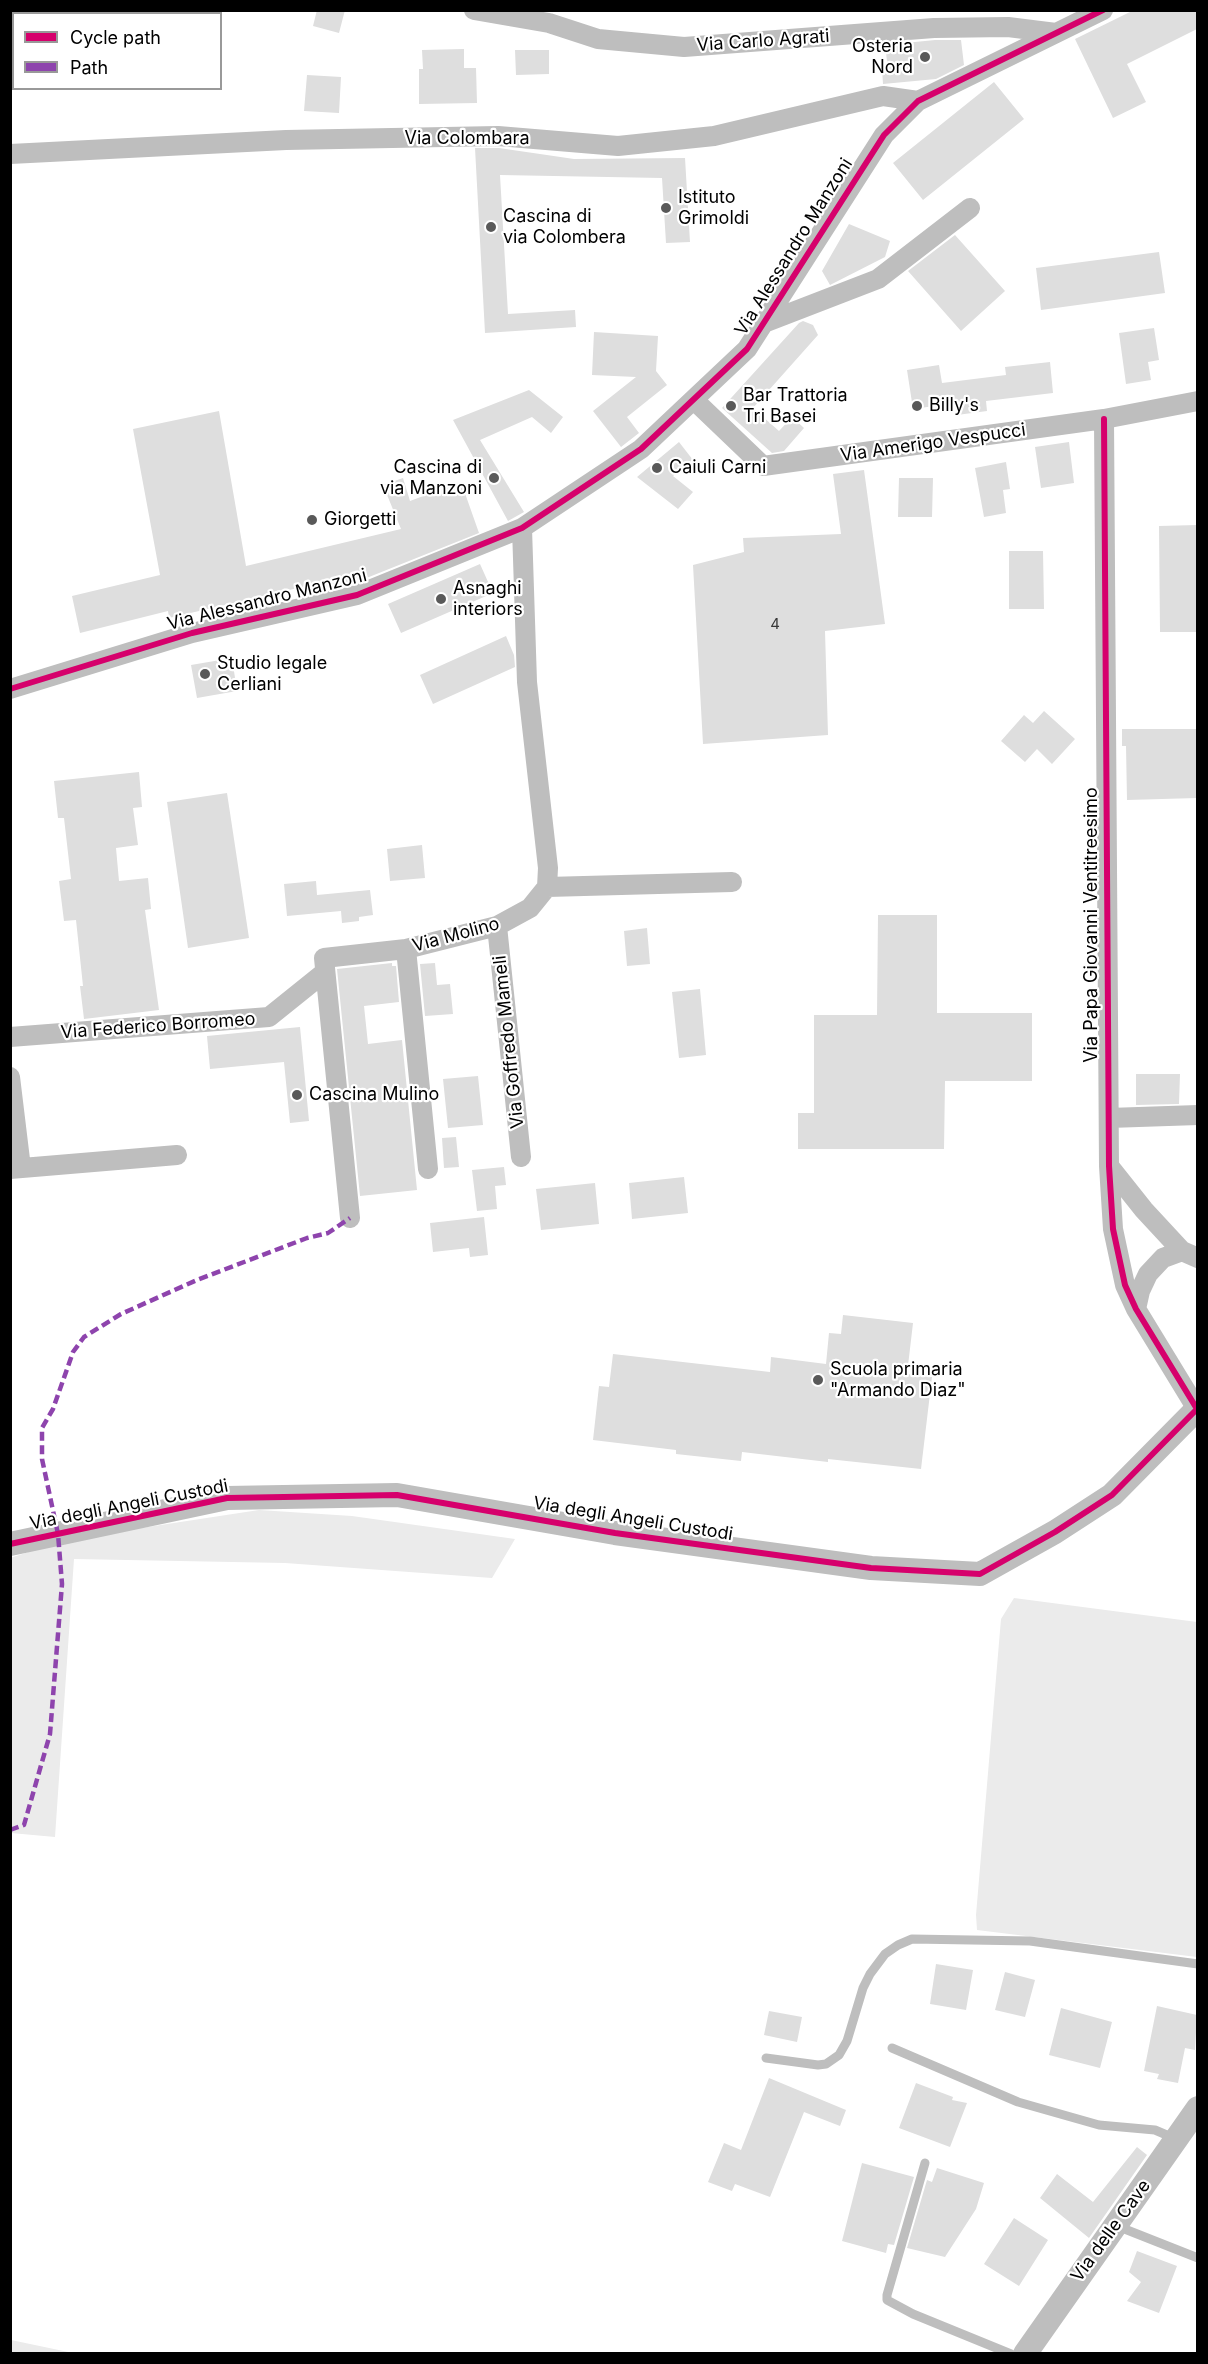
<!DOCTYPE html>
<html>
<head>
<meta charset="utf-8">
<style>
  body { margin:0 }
  #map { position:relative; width:1208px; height:2364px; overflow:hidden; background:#fff; font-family:Inter,sans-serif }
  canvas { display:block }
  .frame { position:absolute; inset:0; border:12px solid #000; pointer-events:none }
  .legend { position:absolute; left:12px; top:12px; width:210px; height:78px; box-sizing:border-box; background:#fff; border:2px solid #999; margin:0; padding:8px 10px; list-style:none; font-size:18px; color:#000 }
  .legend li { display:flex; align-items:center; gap:12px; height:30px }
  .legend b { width:30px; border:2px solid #999 }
</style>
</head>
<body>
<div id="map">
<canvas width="1208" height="2364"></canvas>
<div class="frame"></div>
<ul class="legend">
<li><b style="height:8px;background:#d6006c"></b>Cycle path</li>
<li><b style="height:8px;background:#8e44ad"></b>Path</li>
</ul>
</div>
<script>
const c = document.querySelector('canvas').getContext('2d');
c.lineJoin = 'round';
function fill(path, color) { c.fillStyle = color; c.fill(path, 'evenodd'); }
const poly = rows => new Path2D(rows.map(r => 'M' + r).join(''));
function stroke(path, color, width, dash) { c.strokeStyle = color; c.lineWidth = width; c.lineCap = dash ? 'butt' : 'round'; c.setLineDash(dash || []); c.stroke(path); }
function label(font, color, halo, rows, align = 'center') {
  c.font = font + ' Inter,sans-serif'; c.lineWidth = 4.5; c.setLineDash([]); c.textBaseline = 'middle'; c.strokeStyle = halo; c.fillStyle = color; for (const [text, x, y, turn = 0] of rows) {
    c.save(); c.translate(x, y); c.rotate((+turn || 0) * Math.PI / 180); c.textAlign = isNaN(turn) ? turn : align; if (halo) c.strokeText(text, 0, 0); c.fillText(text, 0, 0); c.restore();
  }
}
const green = poly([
  [259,1510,352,1516,515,1539,492,1578,285,1563,74,1559,55,1837,11,1833,10,1558,69,1539],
  [1014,1598,1197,1622,1197,1957,977,1930,976,1915,1001,1619],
  [11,2340,73,2353,11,2353]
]);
const building = poly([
  [317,10,345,10,339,33,313,26],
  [1134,10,1197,10,1197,29,1127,64,1146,102,1113,118,1075,39],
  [935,40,961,40,964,65,936,79,883,84,882,69,888,69,885,45],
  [464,49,464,68,476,68,477,103,419,104,419,69,423,69,422,50],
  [515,50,549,50,549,74,516,75],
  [307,75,341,77,339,113,304,111],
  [994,82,1024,119,923,200,893,163],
  [475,148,499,148,574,159,685,158,690,242,666,243,662,178,500,175,508,314,575,310,576,327,485,333],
  [849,224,890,241,885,257,830,285,822,271],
  [955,235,1005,291,961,331,908,271],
  [1159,252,1165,293,1041,310,1036,268],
  [803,321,813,325,818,335,753,408,779,431,792,417,804,428,784,451,772,453,722,408,799,323],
  [1154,328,1159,360,1148,362,1151,380,1126,384,1119,333],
  [594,332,658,336,656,371,667,385,627,417,639,433,621,447,593,411,636,377,592,375],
  [1050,362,1053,393,986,401,987,411,957,415,956,403,913,409,907,370,939,365,942,383,1006,375,1005,367],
  [529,390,563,417,551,433,532,417,480,440,524,512,508,521,453,420],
  [219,411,246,566,401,529,383,485,403,478,410,501,461,482,479,533,369,577,302,593,302,587,169,618,168,611,80,633,72,596,160,575,133,429],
  [679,442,693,460,673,476,693,492,678,509,637,477],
  [1069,442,1074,483,1041,488,1035,447],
  [1006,462,1010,489,1003,490,1006,513,984,517,975,468],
  [864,470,885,624,825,631,828,735,703,744,693,565,744,552,743,538,841,534,833,474],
  [899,478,933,478,932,517,898,517],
  [1197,525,1197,632,1160,632,1159,526],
  [1009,551,1043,551,1044,609,1009,609],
  [480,564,493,593,401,633,388,604],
  [506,636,514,655,515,667,433,704,420,675],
  [232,658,237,691,197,698,191,665],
  [1044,711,1075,739,1052,764,1037,749,1025,762,1001,741,1024,715,1033,723],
  [1122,729,1197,729,1197,798,1127,800,1126,746,1122,746],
  [139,772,142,807,133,808,138,845,116,848,119,881,148,878,151,909,145,910,159,1010,84,1019,80,986,83,986,76,920,64,921,59,881,71,879,64,818,58,818,54,781],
  [227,793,249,938,188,948,167,802],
  [422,845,425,878,390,881,387,849],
  [316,881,317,895,370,890,373,915,359,917,359,921,342,923,341,911,287,916,284,884],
  [878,915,937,915,937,1013,1032,1013,1032,1081,945,1081,944,1149,798,1149,798,1113,814,1113,814,1015,877,1015],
  [647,928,650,964,627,966,624,931],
  [392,963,392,966,396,966,399,1002,364,1006,368,1044,402,1040,417,1190,360,1196,337,969],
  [435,963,437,985,450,984,453,1014,425,1016,420,964],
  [700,989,706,1055,679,1058,672,992],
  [300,1027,309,1121,290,1123,284,1062,210,1069,207,1036],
  [1136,1074,1180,1074,1179,1104,1136,1105],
  [478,1076,483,1125,448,1128,443,1079],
  [456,1137,459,1167,444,1168,442,1138],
  [504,1167,506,1185,495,1186,497,1209,477,1211,472,1170],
  [684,1177,688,1213,632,1219,629,1183],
  [595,1183,599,1224,541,1230,536,1189],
  [484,1217,488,1255,470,1257,469,1248,433,1252,430,1223],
  [843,1315,913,1323,907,1374,932,1377,921,1469,828,1459,828,1462,742,1452,741,1461,676,1454,676,1450,593,1440,599,1386,609,1387,613,1354,770,1372,771,1357,826,1364,829,1333,841,1334],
  [936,1964,973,1970,966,2010,930,2004],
  [1005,1972,1035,1980,1025,2017,995,2010],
  [1157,2006,1197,2015,1195,2050,1185,2048,1178,2083,1157,2079,1159,2074,1144,2071],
  [1061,2008,1112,2022,1100,2068,1049,2055],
  [769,2011,802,2017,797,2042,764,2035],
  [769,2078,846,2110,840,2126,804,2112,770,2197,735,2184,732,2191,708,2182,724,2143,741,2150],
  [916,2083,953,2097,952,2100,967,2103,950,2147,899,2128],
  [1137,2147,1147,2155,1089,2238,1040,2198,1057,2174,1093,2202],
  [862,2163,914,2177,894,2245,888,2244,886,2253,842,2241],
  [937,2168,984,2183,976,2209,945,2257,907,2248,927,2180,932,2182],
  [1014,2218,1048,2240,1019,2286,984,2264],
  [1137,2251,1177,2266,1159,2313,1127,2301,1141,2282,1129,2272]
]);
const service = poly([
  [892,2048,1018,2102,1099,2125,1155,2130,1176,2139],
  [766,2058,818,2065,826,2064,839,2055,847,2041,863,1988,870,1974,885,1954,898,1945,912,1939,1030,1941,1198,1964],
  [925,2163,887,2295,887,2300,913,2314,1011,2354],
  [1117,2226,1198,2258]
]);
const minor = poly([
  [474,10,549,23,598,39,684,47,934,28,1008,27,1056,33],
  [10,154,286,140,498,136,618,146,714,136,883,96,918,101],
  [764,323,878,279,970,208],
  [694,400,763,466,1104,419,1198,401],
  [1104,419,1109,1166,1113,1229,1125,1285,1136,1309,1197,1409],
  [10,689,192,633,357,595,522,528,641,449,747,349,884,135,918,101,1103,10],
  [547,887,732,882],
  [497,926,521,1157],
  [406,949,428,1169],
  [10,1037,269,1017,325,972],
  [10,1077,21,1168],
  [1109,1118,1198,1115],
  [1109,1166,1144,1210,1182,1251,1198,1258],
  [10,1169,177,1155],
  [350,1218,324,958,406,949,497,926,530,908,547,887,548,868,527,682,522,528],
  [1136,1309,1140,1291,1148,1274,1163,1258,1182,1251]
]);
const tertiary = poly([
  [10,1544,227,1498,397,1495,615,1533,871,1568,980,1574,1055,1532,1112,1495,1198,1408],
  [1025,2354,1198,2108]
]);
const quiet = poly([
  [10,1830,24,1825,50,1734,62,1584,58,1534,42,1459,42,1428,53,1409,73,1352,84,1337,121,1314,197,1280,307,1238,328,1233,350,1218]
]);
const cycleway = poly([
  [1104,419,1109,1166,1113,1229,1125,1285,1136,1309,1197,1409],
  [10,689,192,633,357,595,522,528,641,449,747,349,884,135,918,101,1103,10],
  [10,1544,227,1498,397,1495,615,1533,871,1568,980,1574,1055,1532,1112,1495,1198,1408]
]);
const markers = [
  [925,57,6,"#595959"],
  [666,208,6,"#595959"],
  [491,227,6,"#595959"],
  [731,406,6,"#595959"],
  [917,406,6,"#595959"],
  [657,468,6,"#595959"],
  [494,478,6,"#595959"],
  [312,520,6,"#595959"],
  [441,599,6,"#595959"],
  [205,674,6,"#595959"],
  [297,1095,6,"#595959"],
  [818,1380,6,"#595959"]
];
const numberNames = [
  ["4",775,624]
];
const streetNames = [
  ["Via Carlo Agrati",763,41,-4],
  ["Via Colombara",467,139],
  ["Via Alessandro Manzoni",794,247,-58],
  ["Via Amerigo Vespucci",933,443,-8],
  ["Via Alessandro Manzoni",267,600,-14],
  ["Via Papa Giovanni Ventitreesimo",1092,925,-90],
  ["Via Molino",456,935,-15],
  ["Via Federico Borromeo",158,1026,-4],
  ["Via Goffredo Mameli",509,1042,-96],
  ["Via degli Angeli Custodi",129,1505,-11],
  ["Via degli Angeli Custodi",633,1519,9],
  ["Via delle Cave",1111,2231,-54]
];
const poiNames = [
  ["Osteria",913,47,"right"],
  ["Nord",913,68,"right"],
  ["Istituto",678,198],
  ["Grimoldi",678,219],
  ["Cascina di",503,217],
  ["via Colombera",503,238],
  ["Bar Trattoria",743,396],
  ["Tri Basei",743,417],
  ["Billy's",929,406],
  ["Cascina di",482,468,"right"],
  ["via Manzoni",482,489,"right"],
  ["Caiuli Carni",669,468],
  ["Giorgetti",324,520],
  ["Asnaghi",453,589],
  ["interiors",453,610],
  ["Studio legale",217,664],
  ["Cerliani",217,685],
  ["Cascina Mulino",309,1095],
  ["Scuola primaria",830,1370],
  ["\"Armando Diaz\"",830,1391]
];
fill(green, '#ebebeb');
fill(building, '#dedede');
stroke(service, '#bebebe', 9);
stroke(minor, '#bebebe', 20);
stroke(tertiary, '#bebebe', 24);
stroke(quiet, '#8e44ad', 4.5, [9, 4.5]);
stroke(cycleway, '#d6006c', 6);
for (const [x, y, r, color] of markers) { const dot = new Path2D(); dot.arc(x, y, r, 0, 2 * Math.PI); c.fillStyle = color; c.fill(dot); stroke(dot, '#fff', 2); }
label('15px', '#383838', null, numberNames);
label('18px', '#000', '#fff', streetNames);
label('18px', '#000', '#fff', poiNames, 'left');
</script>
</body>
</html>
